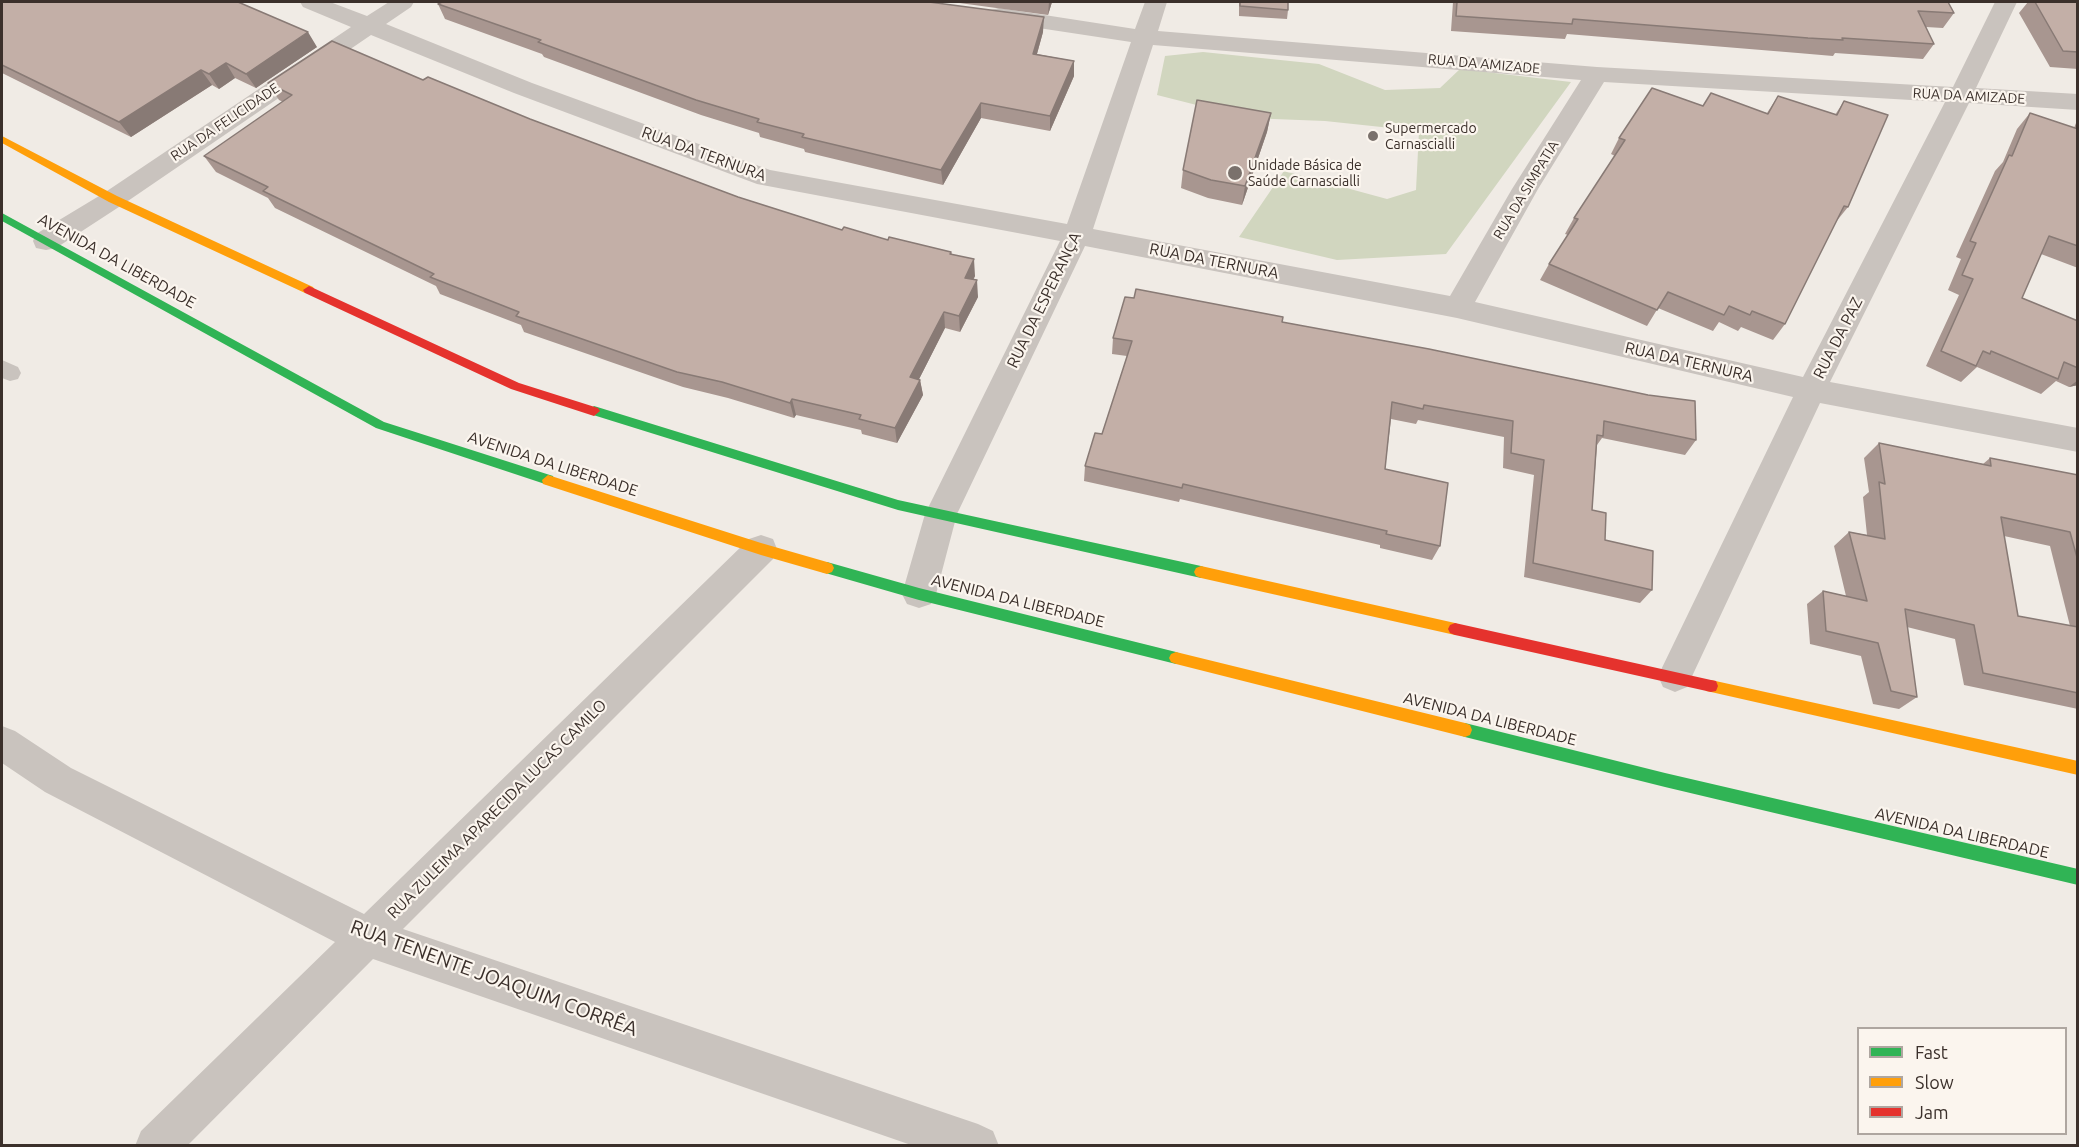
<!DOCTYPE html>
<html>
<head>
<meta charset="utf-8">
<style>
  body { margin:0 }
  #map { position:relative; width:2079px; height:1147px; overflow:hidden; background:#f0ebe5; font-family:Ubuntu,sans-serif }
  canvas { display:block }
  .frame { position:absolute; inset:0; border:3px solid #3b302b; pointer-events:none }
  .legend { position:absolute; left:1857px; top:1027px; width:210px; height:108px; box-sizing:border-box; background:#fbf5ee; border:2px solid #aea6a0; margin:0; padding:8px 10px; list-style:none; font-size:18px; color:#3b302b }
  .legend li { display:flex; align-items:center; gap:12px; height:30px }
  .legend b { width:30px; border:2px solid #aea6a0 }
</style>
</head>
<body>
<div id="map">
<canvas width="2079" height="1147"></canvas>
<div class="frame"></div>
<ul class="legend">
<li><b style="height:8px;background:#30b455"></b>Fast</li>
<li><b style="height:8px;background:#ff9f0a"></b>Slow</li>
<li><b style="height:8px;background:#e5322d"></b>Jam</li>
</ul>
</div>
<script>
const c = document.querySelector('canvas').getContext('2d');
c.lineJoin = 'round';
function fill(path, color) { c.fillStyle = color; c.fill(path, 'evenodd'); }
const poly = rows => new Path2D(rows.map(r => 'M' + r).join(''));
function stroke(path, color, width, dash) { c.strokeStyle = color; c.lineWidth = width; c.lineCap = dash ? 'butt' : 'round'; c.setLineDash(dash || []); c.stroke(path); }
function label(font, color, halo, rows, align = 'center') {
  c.font = font + ' Ubuntu,sans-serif'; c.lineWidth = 4.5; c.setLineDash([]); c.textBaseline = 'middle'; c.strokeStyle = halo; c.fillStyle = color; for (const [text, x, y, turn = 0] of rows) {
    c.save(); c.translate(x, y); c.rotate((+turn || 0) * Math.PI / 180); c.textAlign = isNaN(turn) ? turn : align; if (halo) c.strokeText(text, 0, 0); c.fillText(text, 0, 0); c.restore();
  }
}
const green = poly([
  [1203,52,1319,64,1385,90,1440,88,1460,69,1571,82,1446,254,1337,260,1239,237,1284,171,1387,199,1416,190,1419,131,1325,121,1248,118,1157,95,1165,56]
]);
const lane = poly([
  [2,360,18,367,21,373,18,379,10,381,2,378,2,360]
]);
const street = poly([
  [300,2,330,2,367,16,389,2,414,2,411,7,386,24,532,83,770,170,1067,224,1131,42,999,22,991,20,988,15,991,10,999,8,1135,29,1145,2,1167,2,1158,31,1597,67,1953,87,1995,2,2017,2,1976,88,2078,94,2078,110,1969,103,1830,382,2078,428,2078,452,1820,403,1687,687,1675,692,1663,687,1658,676,1793,397,1457,318,1085,246,957,514,936,594,931,604,919,608,907,604,902,594,925,514,1060,241,757,184,514,93,371,35,122,205,56,248,46,250,36,248,33,241,36,234,104,193,351,27,303,7,300,2],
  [1153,45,1581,80,1512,189,1450,296,1093,229,1153,45],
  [1604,82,1945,102,1803,377,1475,302,1538,189,1604,82],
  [761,535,773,539,777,549,773,559,403,929,978,1124,993,1131,999,1146,914,1146,373,959,187,1146,135,1146,141,1131,335,942,45,792,2,763,2,726,15,731,71,768,364,914,749,539,761,535]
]);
const fast = poly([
  [2,213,384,422,553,476,554,480,548,485,376,428,2,221,2,213],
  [594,406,898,500,1201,566,1206,568,1208,572,1206,576,1201,578,898,510,590,414,588,411,594,406],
  [827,562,919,588,1176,652,1181,654,1183,658,1181,662,1176,664,919,600,822,572,820,568,822,564,827,562],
  [1465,723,1665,773,2078,869,2078,885,1665,787,1465,737,1460,735,1458,730,1460,725,1465,723]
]);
const slow = poly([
  [2,136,117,196,313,287,315,290,313,293,305,293,109,202,2,143,2,136],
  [548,475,761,543,827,562,832,564,834,568,832,572,827,574,761,555,543,484,542,480,548,475],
  [1201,566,1455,623,1460,625,1462,629,1460,633,1455,635,1201,578,1196,576,1194,572,1196,568,1201,566],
  [1176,652,1465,723,1470,725,1472,730,1470,735,1465,737,1176,664,1171,662,1169,658,1171,654,1176,652],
  [1711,680,2078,761,2078,775,1711,692,1706,691,1704,686,1706,681,1711,680]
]);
const jam = poly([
  [309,286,519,383,598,408,600,411,594,416,511,389,305,293,303,290,309,286],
  [1455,623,1711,680,1716,681,1718,686,1716,691,1711,692,1455,635,1450,633,1448,629,1450,625,1455,623]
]);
const wall = poly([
  [2,2,317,47,256,88,235,78,219,89,212,85,131,137,2,73],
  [952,2,1052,2,1048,15],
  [1239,2,1288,2,1288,10,1287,19,1239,16],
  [1453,2,1948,2,1954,13,1943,28,1926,27,1934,44,1923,59,1835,53,1833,56,1798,53,1567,34,1565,39,1451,31],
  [2028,2,2078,2,2078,69,2050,67,2019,13],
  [438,4,1043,32,1037,54,1074,61,1074,76,1050,131,981,118,943,185,805,152,804,149,760,137,759,133,701,115,544,57,542,54,445,19],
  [423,80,530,119,738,197,842,230,888,240,951,252,952,254,975,276,973,280,978,297,960,332,945,328,919,379,920,380,923,395,897,443,862,434,861,430,796,415,794,418,728,398,683,387,524,332,521,325,440,294,436,286,275,208,268,198,216,172,204,156,283,102,279,100,268,83],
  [1778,96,1835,115,1844,101,1848,207,1835,223,1785,324,1773,340,1741,327,1738,331,1719,322,1713,331,1658,308,1647,326,1540,280,1549,264,1568,235,1565,234,1574,218,1615,156,1611,154,1619,138,1703,106,1767,113],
  [1271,113,1267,132,1242,205,1208,198,1181,188,1183,170],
  [2030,113,2074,128,2078,118,2078,268,2041,254,2022,298,2078,321,2078,385,2069,387,2056,381,2041,394,1977,367,1961,382,1926,366,1959,295,1948,290,1961,259,1956,257,1995,171,2003,162,2017,129],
  [1282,322,1696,440,1685,455,1602,438,1597,445,1592,510,1605,540,1652,590,1640,603,1524,577,1534,475,1503,468,1504,437,1418,420,1416,424,1391,419,1385,469,1440,546,1432,560,1380,548,1380,545,1180,499,1179,502,1084,481,1085,466,1102,434,1127,356,1112,354,1113,338],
  [1879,443,1983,464,1990,458,2078,475,2078,709,1964,685,1955,639,1907,627,1917,697,1899,709,1873,704,1861,656,1810,644,1807,604,1823,591,1846,596,1834,546,1849,532,1867,535,1863,497,1869,492,1864,458],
  [2004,536,2050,546,2070,626,2018,616]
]);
const shadedWall = poly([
  [1049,2,1052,2,1048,15],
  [1044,17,1043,32,1033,68,1033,54],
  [308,32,317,47,256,88,246,74],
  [1074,61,1074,76,1050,131,1050,116],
  [226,63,235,78,219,89,209,74],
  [201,70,212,85,131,137,119,122],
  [981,103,981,118,943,185,941,170],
  [1271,113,1267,132,1242,205,1245,186],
  [974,259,975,276,966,294,965,278],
  [977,280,978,297,960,332,959,316],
  [944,312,945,328,912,393,910,377],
  [920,380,923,395,897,443,895,428],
  [2078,380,2078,385,2069,387],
  [792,399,796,415,794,418,790,403]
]);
const building = poly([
  [2,2,238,2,308,32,246,74,226,63,209,74,201,70,119,122,2,65,2,2],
  [442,2,929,2,1044,17,1033,54,1074,61,1050,116,981,103,941,170,802,137,804,134,757,122,759,119,696,100,538,42,541,40,438,4,442,2],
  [1240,2,1288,2,1288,10,1240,6,1240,2],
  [1457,2,1948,2,1954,13,1918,11,1934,44,1842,38,1843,40,1808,38,1573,19,1572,24,1456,16,1457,2],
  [2035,2,2078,2,2078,52,2063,51,2035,2],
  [332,41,423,80,428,77,530,119,738,197,842,230,844,227,888,240,889,237,951,252,950,254,974,259,965,278,977,280,959,316,944,312,910,377,920,380,895,428,859,419,861,415,792,399,790,403,722,382,677,372,516,316,519,312,430,277,434,274,263,191,268,187,204,156,292,95,268,83,332,41],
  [1652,88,1703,106,1711,93,1768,114,1778,96,1837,115,1844,101,1888,115,1848,207,1844,206,1785,324,1752,311,1750,315,1729,306,1724,315,1668,292,1657,310,1549,264,1578,219,1574,218,1625,140,1619,138,1652,88],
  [1197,100,1271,113,1245,186,1211,180,1183,170,1197,100],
  [2030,113,2078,129,2078,246,2049,236,2022,298,2078,321,2078,368,2064,362,2058,379,1991,351,1990,354,1983,351,1976,366,1941,351,1973,279,1962,275,1976,243,1970,241,2009,155,2012,156,2030,113],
  [1136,289,1283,317,1282,322,1429,349,1648,395,1695,401,1696,440,1604,421,1603,436,1597,435,1592,510,1606,513,1605,540,1653,551,1652,590,1533,563,1544,460,1511,453,1513,421,1424,405,1423,409,1392,402,1385,469,1448,483,1440,546,1386,534,1387,531,1183,484,1182,488,1085,466,1095,433,1102,434,1132,341,1113,338,1125,297,1134,298,1136,289],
  [1879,443,1991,466,1990,458,2078,475,2078,561,2070,532,2001,517,2018,616,2078,627,2078,693,1983,673,1974,625,1905,609,1917,697,1891,691,1878,643,1826,631,1823,591,1867,601,1849,532,1885,539,1879,482,1885,484,1879,443]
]);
const markers = [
  [1373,136,6,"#7a716c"],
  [1235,173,8,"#7a716c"]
];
const farStreetnames = [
  ["RUA DA AMIZADE",1484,64,5],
  ["RUA DA AMIZADE",1969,96,3],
  ["RUA DA FELICIDADE",225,122,-34],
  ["RUA DA SIMPATIA",1526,190,-59]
];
const farPoinames = [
  ["Supermercado",1385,128],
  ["Carnascialli",1385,144],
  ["Unidade Básica de",1248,165],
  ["Saúde Carnascialli",1248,181]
];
const streetNames = [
  ["RUA DA TERNURA",704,154,20],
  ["AVENIDA DA LIBERDADE",117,261,29],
  ["RUA DA TERNURA",1214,261,11],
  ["RUA DA ESPERANÇA",1044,300,-64],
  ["RUA DA PAZ",1838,338,-63],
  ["RUA DA TERNURA",1689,362,13],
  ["AVENIDA DA LIBERDADE",553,464,18],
  ["AVENIDA DA LIBERDADE",1018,601,14],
  ["AVENIDA DA LIBERDADE",1490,719,14],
  ["RUA ZULEIMA APARECIDA LUCAS CAMILO",497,809,-45],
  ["AVENIDA DA LIBERDADE",1962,833,13]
];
const nearStreetnames = [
  ["RUA TENENTE JOAQUIM CORRÊA",494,978,20]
];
fill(green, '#d1d6bf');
fill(lane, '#c9c3be');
fill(street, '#c9c3be');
fill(fast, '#30b455');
fill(slow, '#ff9f0a');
fill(jam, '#e5322d');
fill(wall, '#a89690');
fill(shadedWall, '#887a75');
fill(building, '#c3afa7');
stroke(building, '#887a75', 1.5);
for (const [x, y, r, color] of markers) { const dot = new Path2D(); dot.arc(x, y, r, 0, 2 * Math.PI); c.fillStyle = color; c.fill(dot); stroke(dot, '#fbf5ee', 2); }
label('14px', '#3b302b', '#fbf5ee', farStreetnames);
label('14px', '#3b302b', '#fbf5ee', farPoinames, 'left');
label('16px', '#3b302b', '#fbf5ee', streetNames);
label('20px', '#3b302b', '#fbf5ee', nearStreetnames);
</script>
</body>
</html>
